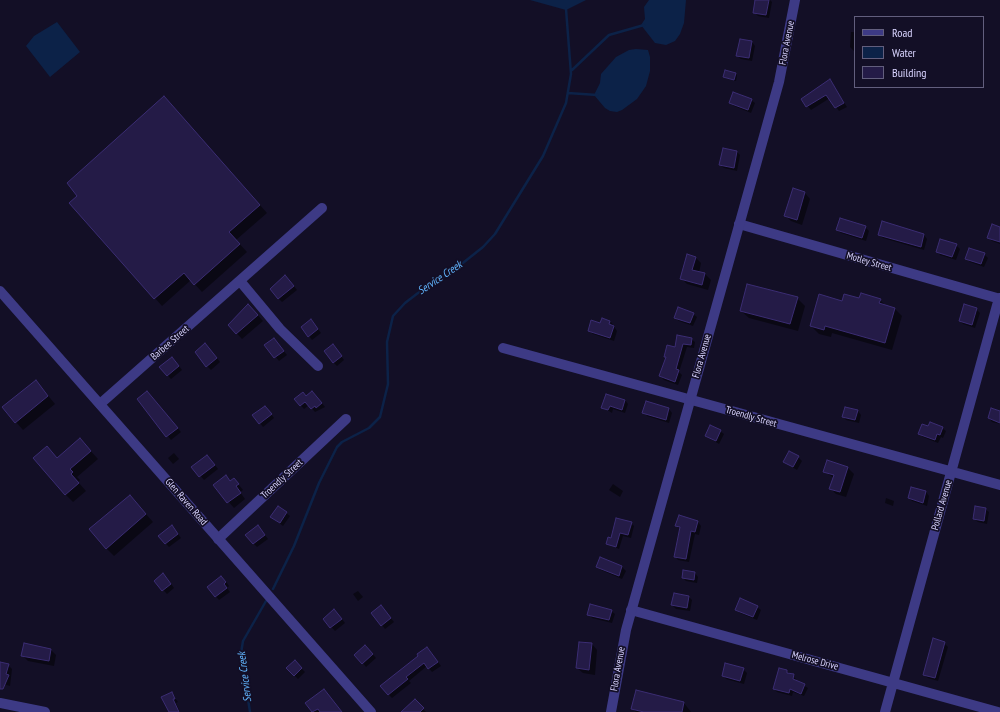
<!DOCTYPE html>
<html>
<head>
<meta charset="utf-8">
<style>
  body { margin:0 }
  #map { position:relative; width:1000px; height:712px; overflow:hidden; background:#130f26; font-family:"PT Sans Narrow",sans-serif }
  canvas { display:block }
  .legend { position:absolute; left:854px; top:16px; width:130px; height:72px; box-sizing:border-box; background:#130f26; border:1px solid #625e7d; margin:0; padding:5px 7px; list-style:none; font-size:12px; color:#d9d4ff }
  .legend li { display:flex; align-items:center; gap:8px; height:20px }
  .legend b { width:20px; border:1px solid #625e7d }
</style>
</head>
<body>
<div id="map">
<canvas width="1000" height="712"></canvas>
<ul class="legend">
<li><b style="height:5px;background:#3d3a85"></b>Road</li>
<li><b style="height:11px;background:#0c2248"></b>Water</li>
<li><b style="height:11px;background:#241b47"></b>Building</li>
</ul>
</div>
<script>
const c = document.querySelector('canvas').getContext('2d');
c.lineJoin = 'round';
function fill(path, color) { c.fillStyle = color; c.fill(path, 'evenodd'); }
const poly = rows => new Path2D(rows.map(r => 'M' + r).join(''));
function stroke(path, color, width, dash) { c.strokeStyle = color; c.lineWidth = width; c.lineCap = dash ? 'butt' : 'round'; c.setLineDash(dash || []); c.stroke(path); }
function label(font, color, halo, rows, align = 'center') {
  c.font = font + ' "PT Sans Narrow",sans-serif'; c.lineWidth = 3.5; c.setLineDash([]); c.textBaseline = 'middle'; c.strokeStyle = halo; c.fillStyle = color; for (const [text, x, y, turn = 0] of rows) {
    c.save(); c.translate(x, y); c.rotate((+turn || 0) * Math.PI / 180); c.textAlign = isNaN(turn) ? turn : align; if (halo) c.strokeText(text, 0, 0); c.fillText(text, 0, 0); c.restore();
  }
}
const water = poly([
  [530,0,586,0,566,10],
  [649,0,686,0,684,23,680,34,675,41,666,45,655,43,641,25,645,19,644,7],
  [57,22,80,52,50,77,26,46,34,36],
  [636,49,648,50,650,57,650,71,646,86,637,99,622,110,617,112,610,111,605,108,594,95,600,83,601,74,616,57,629,50]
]);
const shadow = poly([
  [756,0,770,0,772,2,769,18,758,16,754,12],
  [851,32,855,32,855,52,850,47],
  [752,42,755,46,752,61,741,59,737,56],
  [736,74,737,75,736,81,724,77],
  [830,81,847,107,839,111,830,98,811,110,802,99],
  [751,100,755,103,751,113,734,106,730,103],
  [171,105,267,213,236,240,247,252,202,292,191,280,162,306,71,203],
  [737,152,740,155,737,171,724,168,720,165],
  [794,190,805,193,810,199,802,225,791,221,786,216],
  [865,227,869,231,866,241,841,233,837,230],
  [1000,228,1000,244,992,241,989,238],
  [879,235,924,235,927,239,924,250,883,238],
  [956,245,960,249,956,260,940,255,937,251],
  [984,254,988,258,984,267,970,262,966,258],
  [696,258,701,263,699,273,705,274,711,280,708,290,687,284,681,278],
  [289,280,297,290,282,302,278,298],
  [797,298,805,306,798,331,749,318,741,311],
  [860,300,880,300,887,307,895,309,902,316,892,350,832,333,831,337,819,334,811,326,843,302],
  [976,309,980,313,975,328,963,324,960,321],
  [254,311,263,321,242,339,229,325],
  [693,314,697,317,693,326,679,321,675,318],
  [610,321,608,330,611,322,617,331,614,341,593,334,589,331,601,324],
  [314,324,321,333,312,340,309,336],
  [691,339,695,342,694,348,687,347,679,372,682,375,678,385,664,380,660,376,667,358,665,356],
  [277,343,287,355,279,361,266,345],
  [209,348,220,362,211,370,207,366],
  [336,349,344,360,337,366,333,362],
  [176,362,182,370,171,379,161,368],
  [36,381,55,404,23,430,16,422],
  [150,396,181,432,171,440,138,399],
  [316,396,325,407,315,412,309,405,304,409,295,399],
  [625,400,628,404,625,413,613,409,612,413,603,407],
  [647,402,669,409,672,413,669,423,647,416,644,412],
  [268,410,274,418,263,427,260,423],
  [858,411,861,415,859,423,846,420,843,416],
  [1000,412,1000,424,992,422,989,418],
  [929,427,942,428,946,431,943,438,941,437,938,443,923,437,919,434],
  [720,431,724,434,719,444,706,436],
  [87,447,98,459,77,477,80,480,78,482,86,491,73,502,65,494,54,455,57,458],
  [174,453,179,459,173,464,168,458],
  [798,457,802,461,797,470,784,462],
  [211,460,218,469,204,480,193,467],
  [827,462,848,468,854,474,846,497,836,494,831,489,834,478,824,471],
  [225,476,231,482,234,479,243,490,240,492,245,499,234,508,214,485],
  [613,484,623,491,620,497,609,490],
  [911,488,926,492,929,496,927,506,912,501,909,498],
  [886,498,894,501,893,506,885,503],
  [137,504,153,522,114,556,106,548],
  [985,509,989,512,987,524,978,522,974,519],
  [286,513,290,516,283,526,272,517],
  [679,517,698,522,701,526,699,535,695,534,689,562,678,560,675,556,680,530,677,526],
  [631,523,634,526,631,538,623,536,619,549,607,543],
  [175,530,181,538,169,547,159,536],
  [261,530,268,539,257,547,253,543],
  [600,559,622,567,626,571,622,579,601,570,597,567],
  [684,571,695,573,698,577,697,583,686,581,683,578],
  [167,578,174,588,167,594,155,581],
  [225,580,229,586,227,588,230,592,219,600,208,587],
  [358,591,363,597,358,601,353,594],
  [689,597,692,600,690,611,676,609,672,605],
  [757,607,761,610,757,620,740,613,736,610],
  [384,610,394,622,385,629,382,625],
  [611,611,615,614,612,623,592,618,589,614],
  [338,614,345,623,335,631,324,619],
  [944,643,948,647,938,681,928,678,924,675],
  [592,644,597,650,595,675,583,673,577,668],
  [51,650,56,655,54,666,28,661,22,655],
  [369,650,376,658,366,667,363,663],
  [430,651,441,666,432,672,427,666,409,681,411,683,392,698,388,694,420,657],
  [294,661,305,672,298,679,287,668],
  [0,665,8,665,12,669,10,686,0,683],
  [743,669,747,673,744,684,726,679,723,675],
  [787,671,796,679,796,681,808,688,804,696,793,692,792,696,777,692,774,689],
  [324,690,341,711,339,712,314,712,307,703],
  [171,693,178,702,176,703,180,712,170,712],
  [415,701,426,712,407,712],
  [684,703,691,712,636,712,632,708]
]);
const stream = poly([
  [572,70,609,35,644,25],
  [568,93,597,95],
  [273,589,294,546,319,483,337,447,342,442,369,428,380,417,388,384,387,342,393,316,405,303,418,293,449,274,483,247,495,234,543,156,566,103,571,74,566,9],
  [250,712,241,653,243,641,266,601]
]);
const building = poly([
  [755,0,769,0,766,15,753,13,755,0],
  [740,39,752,41,749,58,736,56,740,39],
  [725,70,736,73,734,80,723,77,725,70],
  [830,79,844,103,835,108,826,95,806,107,801,99,830,79],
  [733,92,752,99,748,110,729,103,733,92],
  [164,96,260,205,229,232,240,244,194,285,184,273,154,299,69,203,77,196,67,183,164,96],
  [723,148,737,151,734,168,719,165,723,148],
  [793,188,805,192,797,220,784,216,793,188],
  [840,218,866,226,862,238,836,230,840,218],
  [882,221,924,234,921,247,878,235,882,221],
  [992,224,1000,227,1000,242,987,238,992,224],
  [940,239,957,244,952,257,936,252,940,239],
  [969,248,985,253,981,264,965,259,969,248],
  [687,254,696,257,692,270,705,273,702,285,680,279,687,254],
  [285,275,294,286,278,299,270,289,285,275],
  [747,284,798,297,790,324,740,311,747,284],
  [861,293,881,299,879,303,895,308,885,343,825,326,824,330,810,326,819,294,842,301,844,294,859,298,861,293],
  [248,304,258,315,236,334,228,325,248,304],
  [964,304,977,308,972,325,959,321,964,304],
  [678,307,694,313,690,323,674,318,678,307],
  [602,318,610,321,609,324,614,326,610,338,588,331,591,320,600,323,602,318],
  [311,319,318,329,308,337,301,327,311,319],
  [677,335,692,338,691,345,683,344,676,369,679,370,675,382,659,376,666,357,664,357,667,345,675,347,677,335],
  [274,338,284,351,274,358,264,345,274,338],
  [205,343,217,358,206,367,195,352,205,343],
  [333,344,342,356,333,363,324,351,333,344],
  [172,357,179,366,167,376,159,367,172,357],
  [36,380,48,396,15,423,2,407,36,380],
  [147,391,178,428,166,437,137,399,147,391],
  [312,391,322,403,316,408,315,406,311,409,305,402,300,406,294,399,303,392,306,396,312,391],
  [606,394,625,400,622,410,610,406,608,410,601,408,606,394],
  [646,401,669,408,666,420,642,413,646,401],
  [265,406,272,414,259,424,252,415,265,406],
  [845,407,858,410,855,420,842,417,845,407],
  [991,408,1000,411,1000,423,988,418,991,408],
  [930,422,943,427,940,435,937,434,935,440,918,434,922,424,928,426,930,422],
  [710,425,721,430,716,441,705,436,710,425],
  [80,438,91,451,70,469,73,472,71,474,79,483,65,495,33,458,47,446,57,458,80,438],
  [789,451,799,456,793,467,783,462,789,451],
  [207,455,215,465,199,477,191,467,207,455],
  [827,460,848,467,840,492,829,489,834,475,823,472,827,460],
  [226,475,230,481,234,478,239,484,236,486,241,493,227,503,213,485,226,475],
  [911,487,926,491,923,503,908,498,911,487],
  [130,495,146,514,106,549,89,529,130,495],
  [278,506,287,512,280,523,270,517,278,506],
  [975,506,986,508,984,521,973,519,975,506],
  [679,515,698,521,695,532,691,531,686,559,674,557,680,527,675,526,679,515],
  [616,518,632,522,628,535,620,533,616,547,606,544,608,537,611,538,616,518],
  [172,525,178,534,165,544,158,536,172,525],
  [258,525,265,535,253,544,245,535,258,525],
  [600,557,622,566,619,576,596,567,600,557],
  [683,570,695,572,694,580,682,578,683,570],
  [163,573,171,584,162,591,154,581,163,573],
  [221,576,226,582,224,584,227,588,215,597,207,587,221,576],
  [674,593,689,596,687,608,671,605,674,593],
  [740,598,758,606,753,617,735,610,740,598],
  [590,604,612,610,609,620,587,615,590,604],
  [381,605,391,618,381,626,371,613,381,605],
  [334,609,342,619,330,628,323,619,334,609],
  [933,638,945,642,935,678,923,675,933,638],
  [579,642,592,643,589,670,576,668,579,642],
  [24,643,51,649,49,661,21,656,24,643],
  [365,645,373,654,362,664,354,655,365,645],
  [427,647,438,662,428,669,424,663,406,677,408,679,388,695,380,686,418,656,417,654,427,647],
  [295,660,302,668,294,676,286,668,295,660],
  [0,662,9,664,6,674,9,675,3,689,0,689,0,662],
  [725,663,744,668,740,681,722,676,725,663],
  [779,668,787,670,787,673,794,674,793,679,805,684,801,694,790,689,789,693,773,689,779,668],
  [324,689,342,712,320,712,318,709,312,712,305,703,324,689],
  [636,690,684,702,682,712,644,712,631,709,636,690],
  [172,692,175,699,173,699,179,712,169,712,161,697,172,692],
  [415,699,424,708,420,712,401,712,415,699]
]);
const minor = poly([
  [739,224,1000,299],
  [240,281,280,329,318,366],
  [503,348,1000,485],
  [100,404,322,208],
  [218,539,346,419],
  [631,610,998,712],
  [885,712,999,298]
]);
const tertiary = poly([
  [0,291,371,712],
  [0,703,45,712],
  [611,712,626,630,764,136,779,82,795,0]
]);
const streetNames = [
  ["Flora Avenue",787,43,-79],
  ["Motley Street",869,262,16],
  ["Barbee Street",170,343,-41],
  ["Flora Avenue",702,356,-74],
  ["Troendly Street",751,417,16],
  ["Troendly Street",282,479,-43],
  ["Glen Raven Road",186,502,49],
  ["Pollard Avenue",942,505,-74],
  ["Melrose Drive",815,661,15],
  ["Flora Avenue",618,669,-80]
];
const waterNames = [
  ["Service Creek",440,278,-34],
  ["Service Creek",245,677,-97]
];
fill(water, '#0c2248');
fill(shadow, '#0007');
stroke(stream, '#0c2248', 2.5);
fill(building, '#241b47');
stroke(building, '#3b2d73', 1);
stroke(minor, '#3d3a85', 10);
stroke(tertiary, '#3d3a85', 10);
label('10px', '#d9d4ff', '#130f26', streetNames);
label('italic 11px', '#62b6ff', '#130f26', waterNames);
</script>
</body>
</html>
